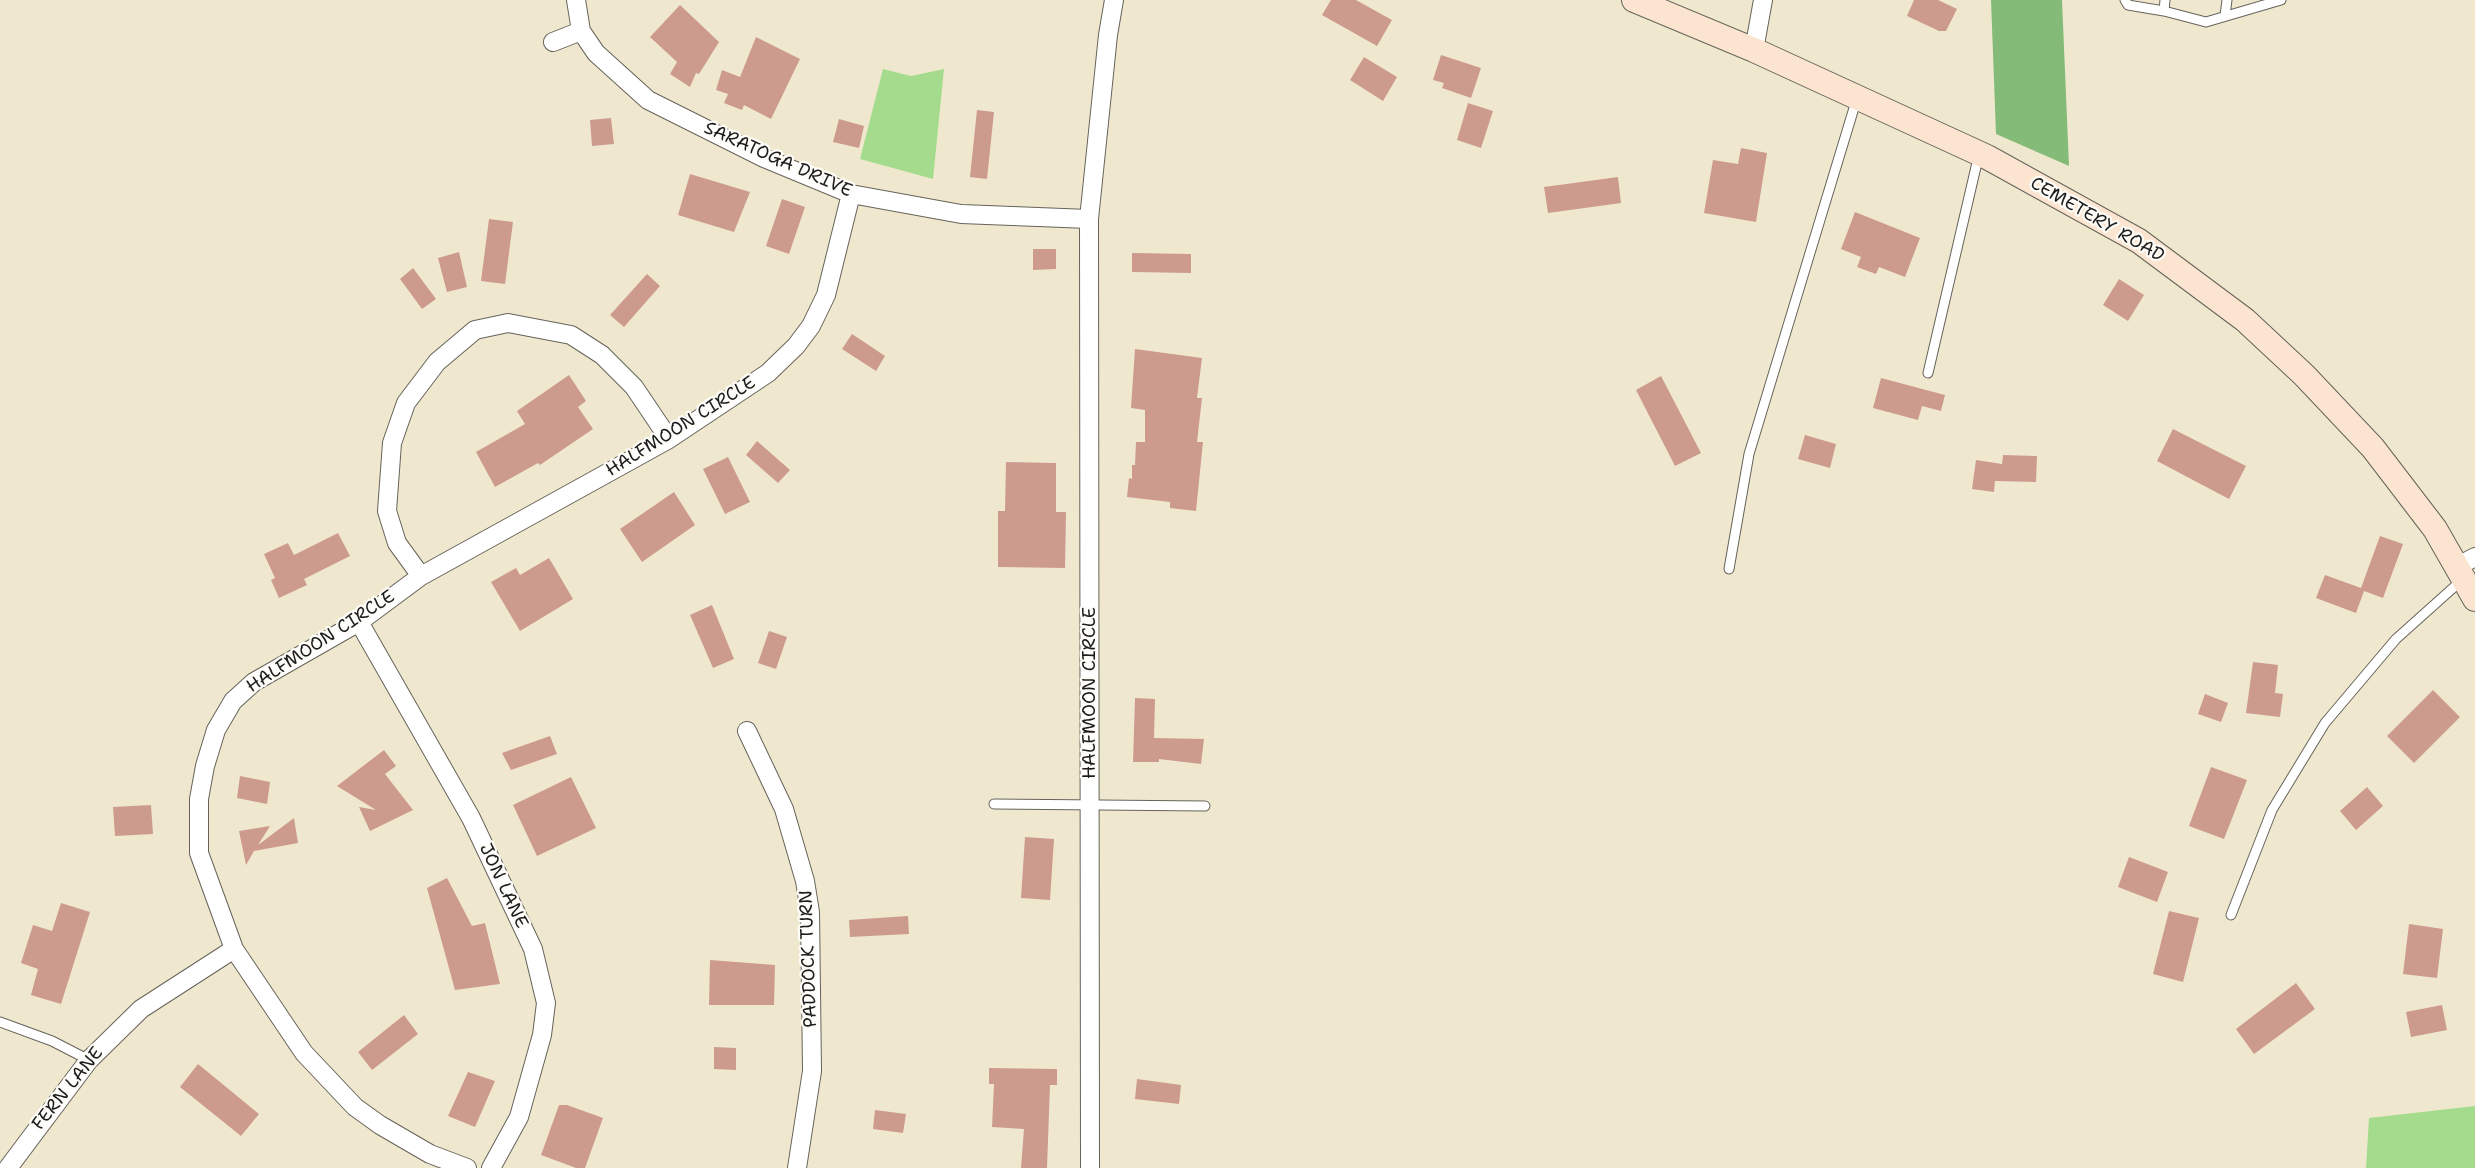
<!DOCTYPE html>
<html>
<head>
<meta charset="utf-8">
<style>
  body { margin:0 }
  canvas { display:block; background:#f0e8ce }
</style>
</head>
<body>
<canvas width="2475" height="1168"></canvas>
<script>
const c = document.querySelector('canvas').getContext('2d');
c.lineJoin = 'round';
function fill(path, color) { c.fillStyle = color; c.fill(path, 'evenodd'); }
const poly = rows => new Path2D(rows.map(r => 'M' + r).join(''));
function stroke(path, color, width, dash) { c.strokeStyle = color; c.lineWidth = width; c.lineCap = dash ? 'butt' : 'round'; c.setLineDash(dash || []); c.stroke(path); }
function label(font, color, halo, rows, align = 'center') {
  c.font = font + ' "Shantell Sans",sans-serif'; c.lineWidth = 4.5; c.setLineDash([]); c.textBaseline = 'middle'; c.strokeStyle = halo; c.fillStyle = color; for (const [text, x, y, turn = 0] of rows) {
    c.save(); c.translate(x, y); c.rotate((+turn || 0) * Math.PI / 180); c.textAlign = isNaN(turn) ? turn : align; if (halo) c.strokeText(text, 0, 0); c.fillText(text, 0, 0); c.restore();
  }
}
const green = poly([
  [883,69,911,76,944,69,933,179,860,159],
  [2475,1106,2475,1168,2366,1168,2369,1118]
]);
const forest = poly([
  [1991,0,2062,0,2069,166,1996,134]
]);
const building = poly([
  [1331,0,1356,0,1392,20,1377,46,1322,15],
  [1914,0,1938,0,1957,9,1946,31,1939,31,1907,16],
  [680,5,719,42,699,74,696,73,690,87,670,74,677,62,650,37],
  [756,37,800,59,771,119,744,105,742,110,724,103,728,94,716,90,722,70,740,77],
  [1441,55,1481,68,1471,98,1442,88,1444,83,1433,80],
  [1364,57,1397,77,1383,101,1350,80],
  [1468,103,1493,111,1481,148,1457,140],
  [977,110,994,112,987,179,970,177],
  [611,118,614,144,592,146,590,120],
  [839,119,864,126,859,148,833,142],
  [1741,148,1767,153,1756,222,1704,213,1713,160,1738,164],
  [690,174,750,192,734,232,678,215],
  [1618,177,1621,203,1548,213,1544,187],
  [782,199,805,207,789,254,766,246],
  [1855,212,1920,238,1905,277,1879,267,1876,274,1857,267,1861,257,1841,249],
  [489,219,513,222,505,284,481,281],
  [1033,249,1056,249,1056,269,1033,270],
  [459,252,467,287,447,292,438,258],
  [1132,253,1191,254,1191,273,1132,272],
  [413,268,436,299,422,309,400,279],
  [647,274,660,286,624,327,610,315],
  [2119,279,2144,295,2128,321,2103,305],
  [852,334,885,356,876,371,842,349],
  [1135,349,1202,358,1197,398,1202,398,1197,442,1203,442,1196,511,1170,508,1170,502,1127,497,1129,478,1132,479,1132,465,1135,465,1136,442,1145,442,1145,410,1131,408],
  [569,375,586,401,578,407,593,429,540,465,538,463,495,487,476,452,525,424,517,411],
  [1661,376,1701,453,1675,466,1636,390],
  [1881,378,1945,395,1941,411,1922,406,1918,420,1873,408],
  [2173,429,2246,466,2229,499,2157,461],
  [1805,435,1836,444,1830,468,1798,459],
  [757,441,790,470,778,483,746,455],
  [2003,455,2037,456,2036,482,1995,481,1994,492,1972,489,1976,460,2002,464],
  [728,457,750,502,725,514,703,469],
  [1006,462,1056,463,1056,512,1066,512,1065,568,998,567,998,511,1005,511],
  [674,492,695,525,642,562,620,529],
  [338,533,350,556,304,579,307,585,279,598,271,580,275,578,264,554,288,543,294,555],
  [2380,536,2403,544,2383,598,2364,591,2356,613,2316,598,2325,575,2361,588],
  [549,558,573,599,520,631,491,582,516,568,520,575],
  [712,605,734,659,713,668,690,615],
  [769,631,787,637,776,669,758,663],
  [2253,662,2278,665,2275,693,2283,694,2280,717,2246,713],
  [2433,690,2460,717,2414,763,2387,736],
  [2205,694,2228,703,2221,722,2198,714],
  [1135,698,1155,699,1154,738,1204,739,1201,764,1159,759,1159,762,1133,762],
  [550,736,557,754,511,770,502,753],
  [384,750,396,766,385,774,413,810,370,831,359,807,376,810,337,786],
  [2211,767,2247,780,2224,839,2189,826],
  [240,776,270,782,267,804,237,798],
  [571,777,596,828,537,856,513,805],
  [2367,787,2383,806,2356,830,2340,811],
  [151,805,153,834,115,836,113,807],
  [294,818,298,843,254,851,246,865,239,831,270,826,258,845],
  [1025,837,1054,839,1050,900,1021,898],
  [2129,857,2168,872,2157,902,2118,887],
  [447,878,472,926,485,923,500,984,455,990,427,888],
  [61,903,90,912,61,1004,31,995,38,969,21,963,33,925,52,931],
  [2169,911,2199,918,2183,982,2153,974],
  [908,916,909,934,850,937,849,920],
  [2409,924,2443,929,2437,978,2403,974],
  [710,960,775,965,774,1005,709,1005],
  [2296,983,2315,1009,2254,1054,2236,1029],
  [2442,1005,2447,1030,2411,1037,2406,1012],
  [404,1015,418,1034,372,1070,358,1052],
  [714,1047,736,1048,736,1070,714,1069],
  [198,1064,259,1114,241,1136,180,1087],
  [989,1068,1057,1069,1057,1085,1050,1085,1047,1168,1021,1168,1024,1129,992,1127,994,1084,989,1084],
  [468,1072,495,1081,475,1127,448,1116],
  [1137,1079,1181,1085,1179,1104,1135,1099],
  [559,1105,567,1105,603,1118,585,1168,576,1168,541,1155],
  [875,1110,906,1114,903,1133,873,1129]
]);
const lane = poly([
  [2125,0,2128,5,2164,11,2206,22,2281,0],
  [2164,11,2165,0],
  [2225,16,2227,0],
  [1928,373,1979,154],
  [1729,569,1749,454,1857,98],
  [994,804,1205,806],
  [2231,915,2272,810,2325,723,2396,639,2463,579],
  [0,1022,52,1041,89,1060]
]);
const street = poly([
  [576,0,581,31,596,53,648,100,764,158,851,194,961,214,1089,219],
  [553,42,581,31],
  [1754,50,1763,0],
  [2456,567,2475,557],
  [421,576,397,543,387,511,392,443,406,403,437,362,475,330,508,323,571,335,602,355,634,387,669,439],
  [359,622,471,818,533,949,546,1003,542,1035,519,1117,491,1168],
  [747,731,784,809,805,881,810,912,812,1071,797,1168],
  [8,1168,89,1060,141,1009,234,949],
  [467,1168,430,1154,380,1125,355,1107,304,1053,234,949,199,853,199,799,205,766,216,730,233,701,254,682,359,622,421,576,669,439,768,373,796,346,811,326,826,295,851,194],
  [1090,1168,1089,219,1108,35,1114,0]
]);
const secondary = poly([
  [1634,0,1754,50,1987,157,2139,241,2245,320,2304,375,2373,448,2435,529,2475,599]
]);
const streetNames = [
  ["SARATOGA DRIVE",778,160,24],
  ["CEMETERY ROAD",2097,220,30],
  ["HALFMOON CIRCLE",681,427,-32],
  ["HALFMOON CIRCLE",321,642,-33],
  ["HALFMOON CIRCLE",1090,693,-90],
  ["JON LANE",503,886,65],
  ["PADDOCK TURN",809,959,-92],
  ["FERN LANE",68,1089,-51]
];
fill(green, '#a5db8c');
fill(forest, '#84bb78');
fill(building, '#cd9b8e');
stroke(lane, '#66635a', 11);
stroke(street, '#66635a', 20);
stroke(secondary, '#66635a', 26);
stroke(lane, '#fff', 9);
stroke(street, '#fff', 18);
stroke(secondary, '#fce5d0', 24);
label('18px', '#1c1c1c', '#fdfcf7', streetNames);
</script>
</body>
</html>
